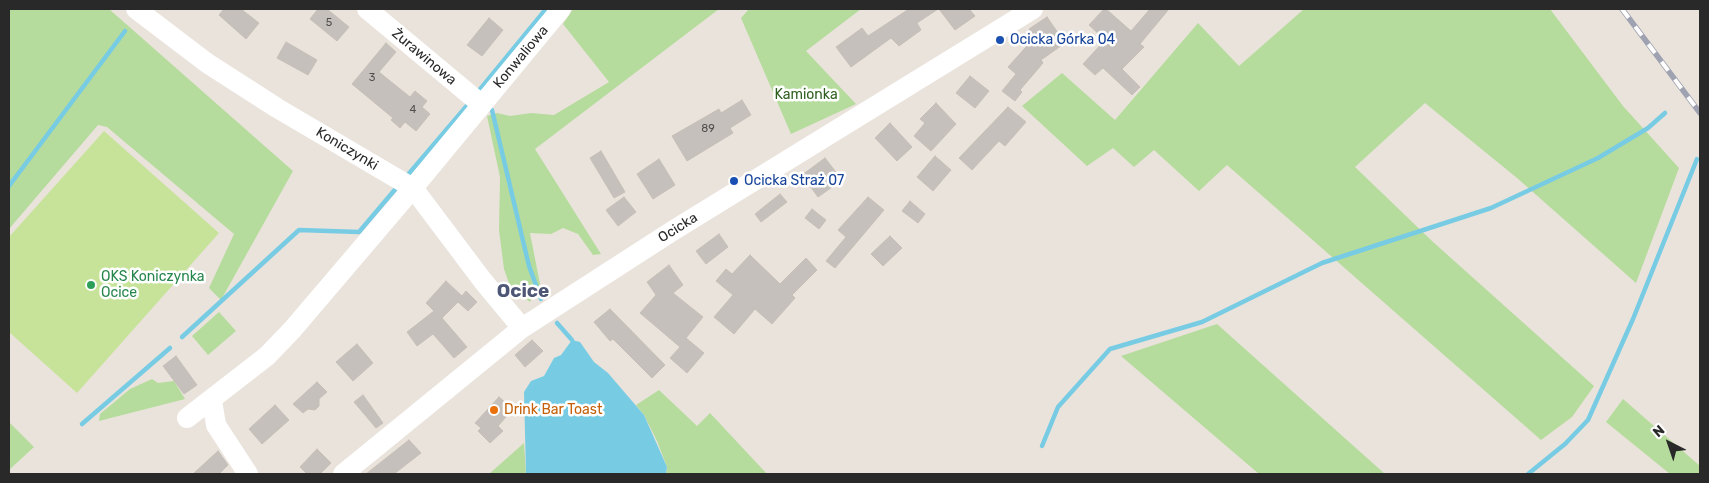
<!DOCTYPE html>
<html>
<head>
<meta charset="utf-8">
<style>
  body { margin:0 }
  #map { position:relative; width:1709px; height:483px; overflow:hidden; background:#eae3dc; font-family:Rubik,sans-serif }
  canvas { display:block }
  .frame { position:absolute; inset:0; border:10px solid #292929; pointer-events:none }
  .north { position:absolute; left:1644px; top:418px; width:50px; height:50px; -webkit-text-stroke:4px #fff; paint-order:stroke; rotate:319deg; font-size:14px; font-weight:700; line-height:20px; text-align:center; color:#292929 }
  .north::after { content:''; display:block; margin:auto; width:18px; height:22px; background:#292929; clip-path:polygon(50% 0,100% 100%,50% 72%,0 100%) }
</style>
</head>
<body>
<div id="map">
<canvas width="1709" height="483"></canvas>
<div class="frame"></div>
<div class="north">N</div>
</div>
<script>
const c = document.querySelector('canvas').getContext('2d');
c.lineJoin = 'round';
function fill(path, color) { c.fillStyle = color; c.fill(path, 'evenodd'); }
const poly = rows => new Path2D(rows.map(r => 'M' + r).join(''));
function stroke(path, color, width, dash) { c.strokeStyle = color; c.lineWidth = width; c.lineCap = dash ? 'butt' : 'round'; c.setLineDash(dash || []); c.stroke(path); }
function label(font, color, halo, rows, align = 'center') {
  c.font = font + ' Rubik,sans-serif'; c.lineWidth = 5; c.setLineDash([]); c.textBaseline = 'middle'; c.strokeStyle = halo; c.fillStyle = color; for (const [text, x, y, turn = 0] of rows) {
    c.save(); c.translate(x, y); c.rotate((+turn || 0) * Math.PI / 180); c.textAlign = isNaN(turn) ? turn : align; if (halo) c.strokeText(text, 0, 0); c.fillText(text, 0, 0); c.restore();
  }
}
const green = poly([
  [9,9,109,9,293,171,221,300,209,288,234,234,107,127,98,125,9,229],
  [573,9,719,9,535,149,601,254,593,255,578,234,563,228,551,234,530,233,540,284,530,302,510,286,504,269,499,230,500,177,487,116,497,113,510,116,531,113,554,115,609,82,563,24],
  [749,9,861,9,806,51,856,104,791,134,741,18],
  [1304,9,1550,9,1623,106,1679,168,1636,283,1517,178,1425,103,1355,167,1432,241,1594,386,1572,417,1541,440,1227,165,1199,191,1154,150,1134,167,1113,148,1087,166,1022,106,1062,73,1115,120,1198,23,1239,66],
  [219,312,236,331,208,355,192,336],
  [1217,324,1385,474,1259,474,1121,356],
  [152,379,158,383,174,381,185,399,99,421,100,414,130,389],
  [659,390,697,426,710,413,767,474,666,474,667,467,657,441,644,415,636,405],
  [1623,399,1700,466,1700,474,1670,474,1606,422],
  [9,422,34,447,9,470],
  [524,443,526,474,489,474]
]);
const pitch = poly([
  [104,131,219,233,77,393,9,332,9,237]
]);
const water = poly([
  [572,340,580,342,594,362,608,373,644,415,667,467,666,474,526,474,524,392,531,381,544,376,554,358,561,355]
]);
const stream = poly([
  [477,93,546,9],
  [492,110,529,266,541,299],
  [406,177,470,102],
  [9,186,125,31],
  [557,323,572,340],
  [182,337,299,230,359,232,398,186],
  [82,424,170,348],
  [1042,446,1058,407,1110,349,1202,322,1322,263,1491,208,1598,158,1648,128,1665,113],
  [1528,474,1565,444,1588,420,1633,319,1697,159]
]);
const building = poly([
  [224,9,241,9,259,23,246,39,219,15,224,9],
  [318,9,327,9,349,27,337,41,310,19,318,9],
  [909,9,938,9,917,23,921,30,899,46,891,38,851,67,836,47,862,28,868,36,909,9],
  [939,9,969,9,975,16,955,30,939,9],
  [1104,9,1106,9,1131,31,1150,9,1169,9,1140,44,1144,47,1122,69,1140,87,1132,95,1103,68,1095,75,1083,64,1105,40,1089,25,1104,9],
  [1047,17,1065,43,1041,60,1043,63,1020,90,1022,92,1015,101,1002,91,1016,74,1008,67,1035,37,1029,29,1047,17],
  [489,18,503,30,482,56,467,45,489,18],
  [286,42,317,60,308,75,277,58,286,42],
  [386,43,396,52,379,72,410,97,415,91,427,101,422,107,430,114,416,131,405,122,400,128,391,120,393,118,352,84,386,43],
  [970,76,989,91,975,108,956,93,970,76],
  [742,100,751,115,730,128,733,133,687,161,672,136,719,109,721,113,742,100],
  [936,103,956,124,931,151,914,136,925,123,920,119,936,103],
  [1008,107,1026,122,1005,146,999,141,972,170,959,158,1008,107],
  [890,123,912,147,897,161,875,138,890,123],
  [601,151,625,192,614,198,590,158,601,151],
  [935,156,951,170,933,191,917,177,935,156],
  [825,158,842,180,818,197,802,175,825,158],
  [659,159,675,185,653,199,637,174,659,159],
  [780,194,787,202,761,222,755,214,780,194],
  [624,197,636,212,618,226,606,210,624,197],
  [868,197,884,210,835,268,826,261,846,237,838,230,868,197],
  [910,201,925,214,918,223,902,211,910,201],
  [812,209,826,220,819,229,805,218,812,209],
  [719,234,728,247,706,264,696,251,719,234],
  [890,236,902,248,883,266,871,254,890,236],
  [750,255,780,284,806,258,817,270,792,295,795,298,772,324,755,309,734,334,714,317,733,295,716,281,726,269,732,274,750,255],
  [669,265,683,285,673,293,703,317,686,338,704,353,687,373,670,358,680,347,640,313,656,295,647,282,669,265],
  [446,281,462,296,466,291,477,302,468,311,458,302,442,318,467,347,454,358,433,334,417,346,407,332,434,311,426,303,446,281],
  [610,309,665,365,652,378,613,339,610,341,594,322,610,309],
  [532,340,543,351,525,367,515,355,532,340],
  [357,344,373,363,353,381,336,362,357,344],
  [176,356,197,385,184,394,163,366,176,356],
  [317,382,327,392,319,399,319,406,315,410,308,409,303,413,293,404,317,382],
  [363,395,383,423,376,428,354,402,363,395],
  [499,397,513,409,498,426,503,431,490,443,478,431,481,428,475,423,499,397],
  [275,405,289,420,262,444,249,429,275,405],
  [409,440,421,453,394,474,366,474,409,440],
  [317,449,331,463,320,474,307,474,300,467,317,449],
  [218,451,228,465,219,474,193,474,218,451]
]);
const minor = poly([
  [136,9,207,63,277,108,413,188,483,281,522,328],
  [367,9,481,104],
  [212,400,216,425,248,474],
  [187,418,267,356,292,330,413,188,561,9],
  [343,474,522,328,674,230,1033,9]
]);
const rail = poly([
  [1622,9,1700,113]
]);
const markers = [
  [1000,40,5,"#1a4fb4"],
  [734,181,5,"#1a4fb4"],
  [91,285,5,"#2e9e5b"],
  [494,410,5,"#e8710a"]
];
const numberNames = [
  ["5",329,23],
  ["3",372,78],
  ["4",413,110],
  ["89",708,129]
];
const transitNames = [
  ["Ocicka Górka 04",1010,40],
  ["Ocicka Straż 07",744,181]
];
const streetNames = [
  ["Żurawinowa",424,57,40],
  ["Konwaliowa",521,57,-50],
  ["Koniczynki",347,149,31],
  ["Ocicka",678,228,-32]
];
const parkNames = [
  ["Kamionka",806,95]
];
const leisureNames = [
  ["OKS Koniczynka",101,277],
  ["Ocice",101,293]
];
const foodNames = [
  ["Drink Bar Toast",504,410]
];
const districtNames = [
  ["Ocice",523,292]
];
fill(green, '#b5dc9c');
fill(pitch, '#c7e399');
fill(water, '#77cce4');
stroke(stream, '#77cce4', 4.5);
fill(building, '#c5c0bb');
stroke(building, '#c5bfb6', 1);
stroke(minor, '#fff', 20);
stroke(rail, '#9fa2b1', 5.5);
stroke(rail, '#fff', 4, [11]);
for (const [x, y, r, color] of markers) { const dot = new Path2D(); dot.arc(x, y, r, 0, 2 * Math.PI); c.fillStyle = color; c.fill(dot); stroke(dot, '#fff', 2); }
label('11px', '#504f4e', null, numberNames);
label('14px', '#164399', '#fff', transitNames, 'left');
label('14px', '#292929', '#fff', streetNames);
label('14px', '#2f5f1f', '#fff', parkNames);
label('14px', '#27864d', '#fff', leisureNames, 'left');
label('14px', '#c56008', '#fff', foodNames, 'left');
label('bold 19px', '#4d5675', '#fff', districtNames);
</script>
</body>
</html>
